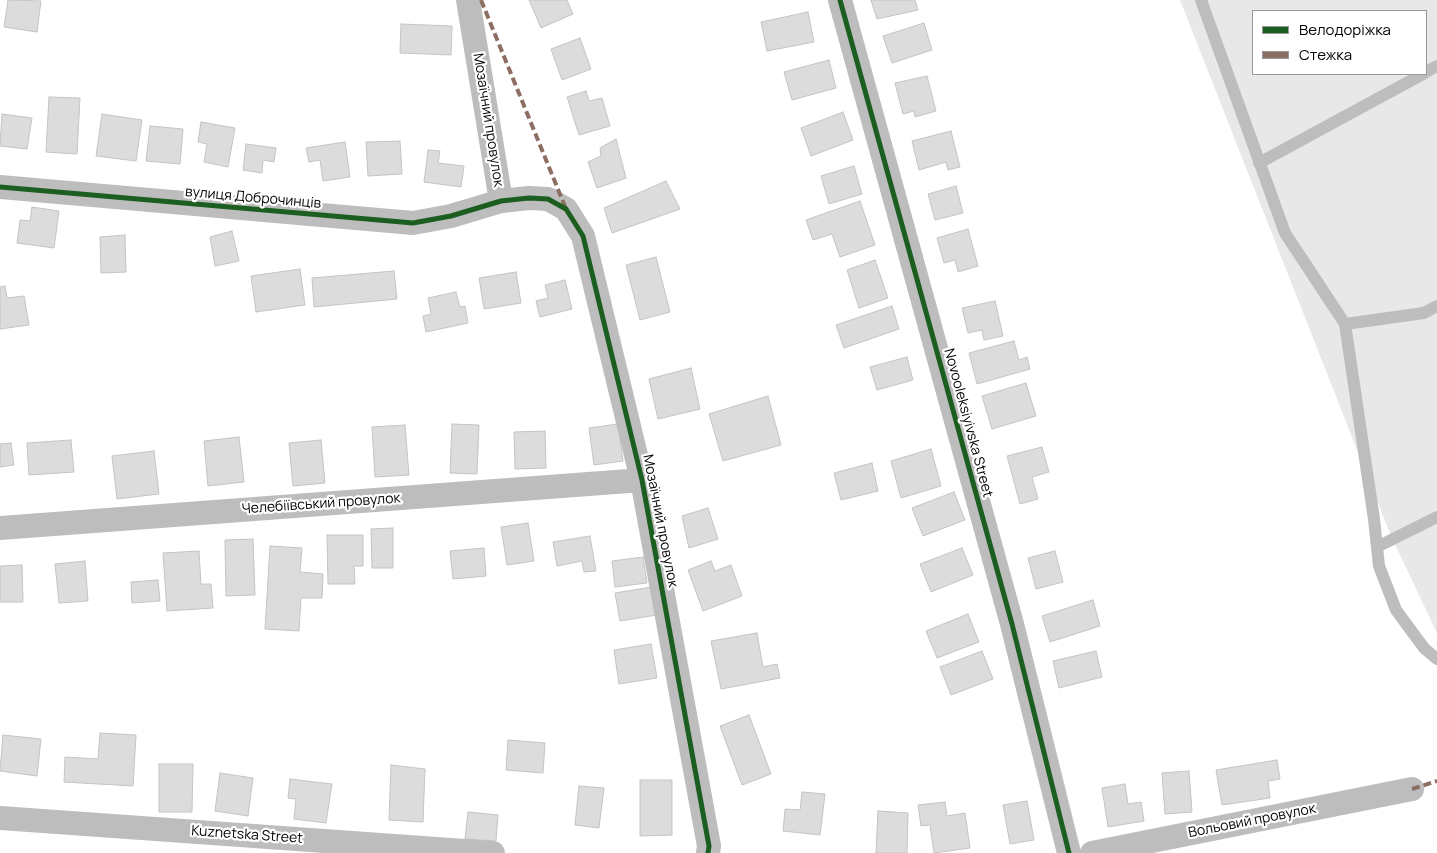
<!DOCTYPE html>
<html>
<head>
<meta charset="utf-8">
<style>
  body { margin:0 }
  #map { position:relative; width:1437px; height:853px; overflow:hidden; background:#fff; font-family:Manrope,sans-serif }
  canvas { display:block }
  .legend { position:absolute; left:1252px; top:10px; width:175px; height:65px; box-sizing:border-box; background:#fff; border:1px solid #999; margin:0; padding:6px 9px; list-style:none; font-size:15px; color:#000 }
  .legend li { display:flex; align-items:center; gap:10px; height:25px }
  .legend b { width:25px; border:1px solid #999 }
</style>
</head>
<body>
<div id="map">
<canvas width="1437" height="853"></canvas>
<ul class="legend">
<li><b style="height:6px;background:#1b5e20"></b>Велодоріжка</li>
<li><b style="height:6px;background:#8d6e63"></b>Стежка</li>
</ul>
</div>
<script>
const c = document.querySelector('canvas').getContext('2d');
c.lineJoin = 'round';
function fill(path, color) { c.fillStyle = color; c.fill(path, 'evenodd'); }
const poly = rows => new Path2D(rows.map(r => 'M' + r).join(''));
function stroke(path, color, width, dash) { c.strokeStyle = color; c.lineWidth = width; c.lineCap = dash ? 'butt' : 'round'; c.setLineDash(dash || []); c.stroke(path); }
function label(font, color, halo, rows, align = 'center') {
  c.font = font + ' Manrope,sans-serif'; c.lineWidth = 4.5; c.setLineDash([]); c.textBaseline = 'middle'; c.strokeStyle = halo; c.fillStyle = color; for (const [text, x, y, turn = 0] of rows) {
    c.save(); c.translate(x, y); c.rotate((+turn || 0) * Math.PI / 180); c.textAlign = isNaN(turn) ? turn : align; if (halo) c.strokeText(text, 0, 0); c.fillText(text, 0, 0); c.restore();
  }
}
const green = poly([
  [1180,0,1437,0,1437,633,1391,536],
  [1253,11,1426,11,1426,74,1253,74]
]);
const building = poly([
  [8,0,41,1,37,32,4,27,8,0],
  [529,0,567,0,573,14,541,28,529,0],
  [871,0,915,0,918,10,877,19,871,0],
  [808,12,814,42,767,51,761,22,808,12],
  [924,23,932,50,892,63,883,36,924,23],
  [401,24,452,26,451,55,400,53,401,24],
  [580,38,591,69,562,80,551,49,580,38],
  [829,60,836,88,792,100,784,72,829,60],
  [927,76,936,111,915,117,914,111,903,114,895,83,927,76],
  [586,91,589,101,602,98,610,126,579,135,567,97,586,91],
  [49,97,80,98,77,154,46,152,49,97],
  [843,112,853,140,811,156,801,128,843,112],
  [2,114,32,118,27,149,0,146,2,114],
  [102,114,142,120,136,161,96,156,102,114],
  [201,122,235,128,228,167,204,162,207,144,198,142,201,122],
  [150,126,183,129,180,164,146,161,150,126],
  [951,131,960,167,948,170,946,162,919,170,912,141,951,131],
  [616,139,626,178,597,188,588,162,601,156,600,148,616,139],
  [400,141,402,174,368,176,366,142,400,141],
  [345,142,350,177,323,181,320,160,309,162,306,148,345,142],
  [246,144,276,148,274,162,263,160,262,173,243,170,246,144],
  [428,150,440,151,438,163,464,166,461,187,424,182,428,150],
  [854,166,862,194,829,204,821,176,854,166],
  [666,181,680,209,612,233,604,208,666,181],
  [956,186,963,213,935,220,928,194,956,186],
  [860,201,875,245,840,257,832,234,813,240,806,220,860,201],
  [32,207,59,211,54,248,17,243,20,220,30,221,32,207],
  [968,229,978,266,958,272,955,260,944,263,937,238,968,229],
  [232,231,239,261,215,266,210,237,232,231],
  [125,235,126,272,101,273,100,237,125,235],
  [656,257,670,312,640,320,626,265,656,257],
  [875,260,888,298,859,308,847,270,875,260],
  [300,269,305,305,256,312,251,276,300,269],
  [394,271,397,299,314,307,312,278,394,271],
  [516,272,521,303,484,309,479,278,516,272],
  [565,280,572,309,540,317,536,301,548,298,545,285,565,280],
  [5,286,7,298,24,296,29,325,0,329,0,287,5,286],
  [456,292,460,307,465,306,468,323,426,332,423,316,431,314,428,298,456,292],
  [995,301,1003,336,984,340,982,330,968,333,962,308,995,301],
  [892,306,899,329,844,348,836,325,892,306],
  [1014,341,1019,360,1027,357,1030,369,977,384,969,353,1014,341],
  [907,357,913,380,877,390,870,367,907,357],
  [691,368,700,409,658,419,649,379,691,368],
  [1026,383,1036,416,992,429,982,396,1026,383],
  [768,396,781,445,723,461,709,414,768,396],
  [452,424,479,425,477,474,450,473,452,424],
  [618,424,623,461,594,465,589,428,618,424],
  [405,425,409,475,375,477,372,427,405,425],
  [545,431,546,468,515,469,514,432,545,431],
  [239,437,244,482,208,486,204,441,239,437],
  [71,440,74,472,29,475,27,443,71,440],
  [321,440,325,483,293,486,289,443,321,440],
  [11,443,14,465,0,467,0,444,11,443],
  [1042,447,1049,472,1032,477,1038,499,1020,504,1007,456,1042,447],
  [931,449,941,486,901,498,891,461,931,449],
  [154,451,159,494,117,499,112,456,154,451],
  [872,463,878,491,841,500,834,473,872,463],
  [954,492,965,520,923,536,912,508,954,492],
  [708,508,718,539,689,548,682,516,708,508],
  [528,523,534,561,507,565,501,527,528,523],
  [393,528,393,568,372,568,371,529,393,528],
  [327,535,363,535,363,566,354,566,355,584,328,584,327,535],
  [590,536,596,571,584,572,582,561,557,566,553,542,590,536],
  [253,539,255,595,226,596,225,540,253,539],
  [270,546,302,548,300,572,323,574,322,598,301,598,299,631,265,629,270,546],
  [484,548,486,576,453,579,450,551,484,548],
  [962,548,973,575,931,592,920,564,962,548],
  [199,551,201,584,211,584,213,608,167,611,163,553,199,551],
  [1055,551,1063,582,1036,589,1028,558,1055,551],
  [643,557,647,583,615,587,612,561,643,557],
  [85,561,88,601,59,603,55,564,85,561],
  [711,561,715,571,731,565,742,596,703,611,688,570,711,561],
  [22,565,23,602,0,602,0,566,22,565],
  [158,580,160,601,132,603,131,582,158,580],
  [652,587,657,615,620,621,615,593,652,587],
  [1093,600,1100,626,1050,642,1042,616,1093,600],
  [968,614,979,642,937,658,926,631,968,614],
  [757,633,763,667,777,664,780,678,721,689,711,641,757,633],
  [651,644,657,678,619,684,614,650,651,644],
  [982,651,993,679,951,695,940,667,982,651],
  [1096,651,1102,677,1059,688,1053,661,1096,651],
  [749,715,771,774,742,785,720,726,749,715],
  [100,733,136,735,133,786,64,782,65,757,98,759,100,733],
  [3,735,41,739,37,776,0,771,3,735],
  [508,740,545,743,543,773,506,770,508,740],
  [1277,760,1280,779,1268,781,1270,798,1222,805,1216,770,1277,760],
  [159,764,193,764,192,812,159,812,159,764],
  [391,765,425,769,423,822,389,820,391,765],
  [1189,771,1192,812,1165,814,1162,773,1189,771],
  [220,773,253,778,248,816,215,811,220,773],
  [290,779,332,784,326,823,294,819,296,799,288,798,290,779],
  [640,780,672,780,672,835,640,836,640,780],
  [1125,784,1128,804,1141,802,1144,821,1108,827,1102,788,1125,784],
  [579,786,604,788,599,828,575,825,579,786],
  [802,792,825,794,820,835,783,831,785,809,800,810,802,792],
  [1027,801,1034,840,1010,844,1003,805,1027,801],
  [945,802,947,816,965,813,970,848,934,853,930,825,921,826,918,805,945,802],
  [878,811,908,813,907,853,876,853,878,811],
  [468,812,498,815,496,841,465,839,468,812]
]);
const service = poly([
  [1201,0,1285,233,1345,324,1374,519,1379,566,1396,610,1424,648,1437,659],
  [1426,72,1437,66],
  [1259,163,1423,74],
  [1345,324,1424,313,1437,306],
  [1377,547,1437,517]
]);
const minor = poly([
  [468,0,501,201],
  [840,0,1012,624,1069,853],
  [0,187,413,223,451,216,501,201,529,198,548,199,566,209,583,236,642,480,709,846,708,853],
  [0,528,642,480],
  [0,818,493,853],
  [1092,853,1412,789]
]);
const quiet = poly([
  [481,0,566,209],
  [1412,789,1437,781]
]);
const cycleway = poly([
  [840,0,1012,624,1069,853],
  [0,187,413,223,451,216,501,201,529,198,548,199,566,209,583,236,642,480,709,846,708,853]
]);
const streetNames = [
  ["Мозаїчний провулок",488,120,81],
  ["вулиця Доброчинців",253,198,5],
  ["Novooleksiyivska Street",968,423,75],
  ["Челебіївський провулок",321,504,-4],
  ["Мозаїчний провулок",660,521,79],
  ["Вольовий провулок",1252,821,-11],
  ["Kuznetska Street",247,835,4]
];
fill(green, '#e8e8e8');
fill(building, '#dcdcdc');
stroke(building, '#c4c4c4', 1);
stroke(service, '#bdbdbd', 12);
stroke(minor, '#bdbdbd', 24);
stroke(quiet, '#8d6e63', 4, [8, 4]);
stroke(cycleway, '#1b5e20', 5);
label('14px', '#000', '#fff', streetNames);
</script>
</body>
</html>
